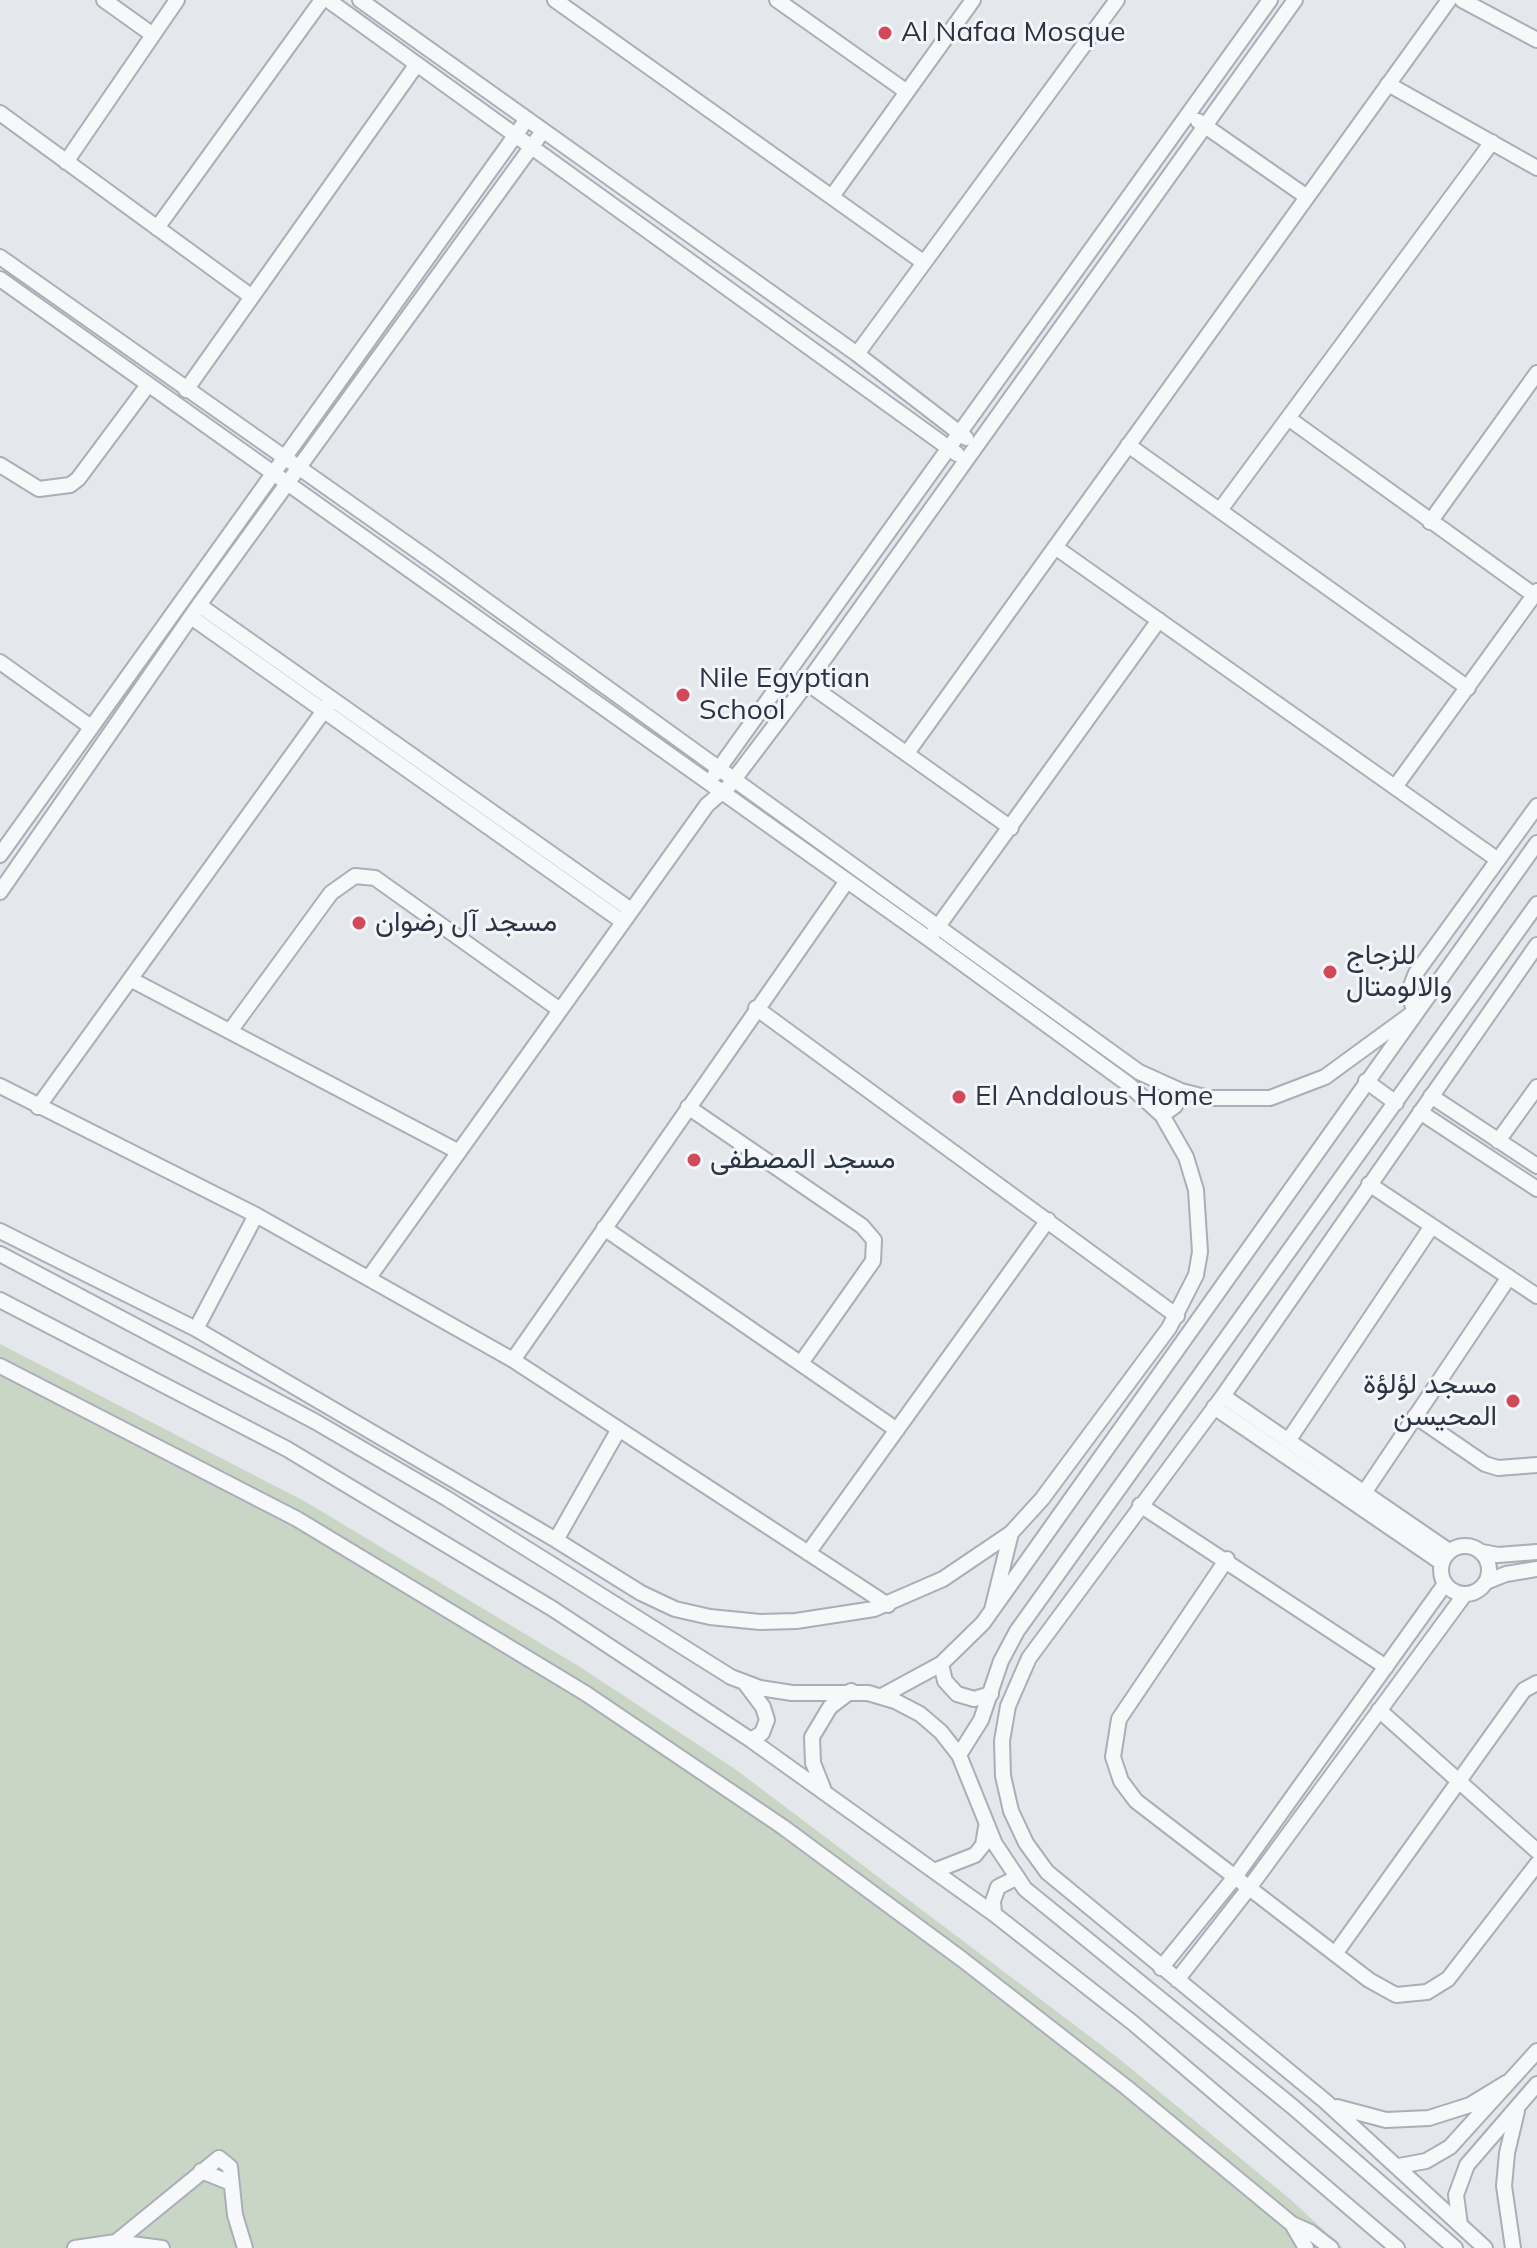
<!DOCTYPE html>
<html>
<head>
<meta charset="utf-8">
<style>
  body { margin:0 }
  canvas { display:block; background:#e4e7ec }
</style>
</head>
<body>
<canvas width="1537" height="2248"></canvas>
<script>
const c = document.querySelector('canvas').getContext('2d');
c.lineJoin = 'round';
function fill(path, color) { c.fillStyle = color; c.fill(path, 'evenodd'); }
const poly = rows => new Path2D(rows.map(r => 'M' + r).join(''));
function stroke(path, color, width, dash) { c.strokeStyle = color; c.lineWidth = width; c.lineCap = dash ? 'butt' : 'round'; c.setLineDash(dash || []); c.stroke(path); }
function label(font, color, halo, rows, align = 'center') {
  c.font = font + ' Mulish,Vazirmatn,sans-serif'; c.lineWidth = 6; c.setLineDash([]); c.textBaseline = 'middle'; c.strokeStyle = halo; c.fillStyle = color; for (const [text, x, y, turn = 0] of rows) {
    c.save(); c.translate(x, y); c.rotate((+turn || 0) * Math.PI / 180); c.textAlign = isNaN(turn) ? turn : align; if (halo) c.strokeText(text, 0, 0); c.fillText(text, 0, 0); c.restore();
  }
}
const green = poly([
  [0,1344,306,1502,580,1667,735,1769,1117,2057,1290,2199,1343,2248,0,2248]
]);
const minor = poly([
  [104,0,153,35],
  [328,0,957,454],
  [360,0,857,354,966,438],
  [555,0,923,262],
  [777,0,907,92],
  [1462,0,1537,40],
  [1388,84,1537,168],
  [0,113,252,297],
  [1198,121,1307,197],
  [66,162,177,0],
  [833,195,973,0],
  [157,228,322,0],
  [0,257,433,562,1139,1072,1181,1091,1209,1098,1270,1098,1325,1077,1414,1012],
  [0,279,929,939,1128,1084,1162,1115,1186,1157,1196,1190,1200,1252,1196,1275,1169,1328,1042,1499,1011,1533,992,1610],
  [857,354,1117,0],
  [186,390,417,64],
  [1288,418,1534,595],
  [1128,445,1468,688],
  [0,465,39,489,70,485,78,479,148,385],
  [1220,510,1492,142],
  [1430,522,1537,373],
  [1055,547,1498,860],
  [199,605,631,910],
  [191,617,623,922],
  [0,662,91,727],
  [807,683,1011,828],
  [907,753,1449,0],
  [715,774,1270,0],
  [1395,787,1537,591],
  [0,855,527,119],
  [0,892,199,605,543,131],
  [934,932,1159,620],
  [132,980,459,1152],
  [756,1008,1177,1316],
  [1414,1012,1409,991,1416,973,1537,806],
  [230,1031,331,893,355,876,375,878,560,1010],
  [1366,1081,1396,1103],
  [0,1086,256,1215,513,1360,888,1605],
  [1431,1096,1537,1166],
  [38,1107,328,705],
  [688,1107,862,1226,874,1240,873,1261,801,1363],
  [1420,1112,1537,1189],
  [1162,1115,1175,1106,1181,1091],
  [1498,1141,1537,1087],
  [1369,1184,1537,1296],
  [604,1228,897,1430],
  [0,1231,196,1329,556,1540,641,1593,675,1609,710,1617,760,1622,796,1621,874,1609,943,1579,1011,1533],
  [0,1254,316,1422,446,1498,731,1677,760,1688,792,1693,868,1693,895,1701,920,1714,941,1732,959,1755,995,1844,1025,1889,1293,2107,1455,2248],
  [370,1276,707,805,729,786,807,683,1295,0],
  [0,1300,287,1449,553,1609,751,1740,994,1914,1133,2023,1397,2248],
  [196,1329,256,1215],
  [513,1360,847,881],
  [0,1366,297,1519,585,1693,783,1827,963,1960,1126,2087,1292,2224,1310,2232,1331,2248],
  [1223,1396,1449,1551],
  [1214,1407,1442,1563],
  [1415,1416,1485,1464,1498,1468,1537,1465],
  [1288,1441,1432,1226],
  [1364,1493,1509,1277],
  [1140,1505,1386,1667],
  [556,1540,619,1429],
  '1441 1570a24 24 0 1 1 48 0a24 24 0 1 1-48 0Z',
  [1482,1552,1498,1555,1537,1552],
  [808,1553,1048,1220],
  [1227,1559,1119,1719,1113,1757,1121,1781,1136,1801,1369,1980,1396,1995,1427,1992,1448,1979,1537,1864],
  [1486,1582,1506,1574,1537,1569],
  [941,1664,945,1681,957,1694,974,1699,991,1694],
  [745,1683,763,1707,767,1720,762,1733,751,1740],
  [882,1696,941,1664,983,1623,1537,843],
  [1379,1710,1537,1851],
  [959,1755,981,1720,1001,1661,1017,1631,1537,904],
  [823,1788,813,1763,812,1737,830,1707,851,1691],
  [934,1871,975,1855,983,1845,986,1827],
  [994,1914,993,1901,998,1887,1016,1878],
  [1335,1954,1524,1690,1537,1683],
  [1161,1968,1235,1877,1445,1584],
  [1177,1980,1249,1888,1465,1594],
  [1337,2107,1386,2120,1429,2118,1470,2105,1506,2083],
  [1399,2166,1426,2161,1450,2147,1537,2051],
  [201,2171,231,2183],
  [1292,2224,1306,2248],
  [1460,2225,1456,2195,1467,2165,1537,2084],
  [116,2242,219,2158,230,2167,235,2215,245,2248],
  [75,2248,116,2242,162,2248],
  [1485,2248,1325,2101,1047,1872,1026,1843,1011,1811,1003,1776,1002,1741,1008,1706,1029,1658,1223,1396,1537,945],
  [1513,2248,1504,2186,1507,2153,1517,2111]
]);
const markers = [
  [885,33,8,"#d1495b"],
  [683,695,8,"#d1495b"],
  [359,923,8,"#d1495b"],
  [1330,972,8,"#d1495b"],
  [959,1097,8,"#d1495b"],
  [694,1160,8,"#d1495b"],
  [1513,1401,8,"#d1495b"]
];
const poiNames = [
  ["Al Nafaa Mosque",901,33],
  ["Nile Egyptian",699,679],
  ["School",699,711],
  ["مسجد آل رضوان",375,923],
  ["للزجاج",1346,956],
  ["والالومتال",1346,988],
  ["El Andalous Home",975,1097],
  ["مسجد المصطفى",710,1160],
  ["مسجد لؤلؤة",1497,1385,"right"],
  ["المحيسن",1497,1417,"right"]
];
fill(green, '#c9d6c5');
stroke(minor, '#a9aeb7', 18);
stroke(minor, '#f7f8fa', 14);
for (const [x, y, r, color] of markers) { const dot = new Path2D(); dot.arc(x, y, r, 0, 2 * Math.PI); c.fillStyle = color; c.fill(dot); stroke(dot, '#f4f6f9', 3); }
label('28px', '#2b3445', '#f4f6f9', poiNames, 'left');
</script>
</body>
</html>
